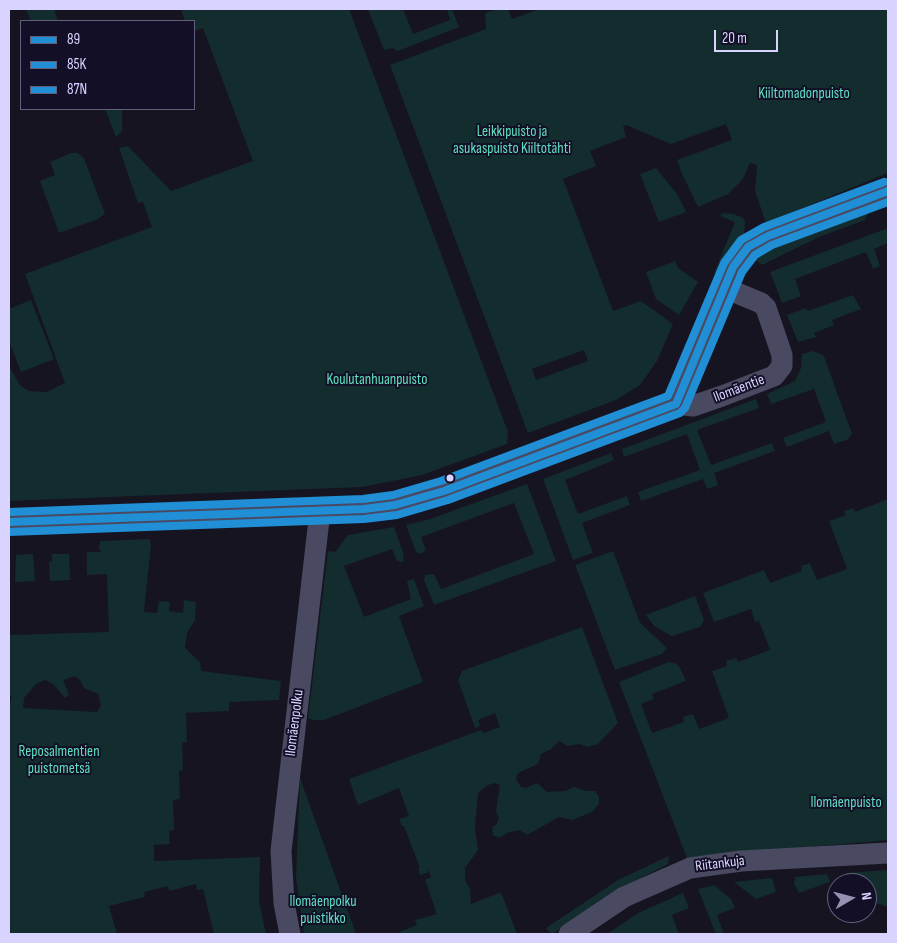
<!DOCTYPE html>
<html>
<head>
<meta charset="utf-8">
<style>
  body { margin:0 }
  #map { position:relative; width:897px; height:943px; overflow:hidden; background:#161421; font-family:"Sofia Sans Condensed",sans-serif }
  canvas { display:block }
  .frame { position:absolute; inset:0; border:10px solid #d9d4ff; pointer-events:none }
  .legend { position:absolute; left:20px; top:20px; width:175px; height:90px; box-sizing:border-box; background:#130f26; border:1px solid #625e7d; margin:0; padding:6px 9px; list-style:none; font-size:15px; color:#d9d4ff }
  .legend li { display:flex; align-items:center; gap:10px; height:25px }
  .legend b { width:25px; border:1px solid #625e7d }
  .north { position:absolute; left:827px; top:873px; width:50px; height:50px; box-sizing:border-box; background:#130f26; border:1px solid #625e7d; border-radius:50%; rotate:82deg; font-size:14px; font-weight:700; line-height:20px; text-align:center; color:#d9d4ff }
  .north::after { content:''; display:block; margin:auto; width:18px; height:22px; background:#9591b1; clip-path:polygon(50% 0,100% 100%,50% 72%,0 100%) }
  .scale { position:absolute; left:714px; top:30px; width:64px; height:22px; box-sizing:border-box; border:2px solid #d9d4ff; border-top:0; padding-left:6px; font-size:15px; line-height:18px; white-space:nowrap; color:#d9d4ff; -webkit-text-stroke:4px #130f26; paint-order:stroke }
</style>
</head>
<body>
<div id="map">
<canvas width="897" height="943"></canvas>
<div class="frame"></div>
<ul class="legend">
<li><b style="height:6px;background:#208fd6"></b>89</li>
<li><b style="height:6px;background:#208fd6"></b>85K</li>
<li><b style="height:6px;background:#208fd6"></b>87N</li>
</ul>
<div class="north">N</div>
<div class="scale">20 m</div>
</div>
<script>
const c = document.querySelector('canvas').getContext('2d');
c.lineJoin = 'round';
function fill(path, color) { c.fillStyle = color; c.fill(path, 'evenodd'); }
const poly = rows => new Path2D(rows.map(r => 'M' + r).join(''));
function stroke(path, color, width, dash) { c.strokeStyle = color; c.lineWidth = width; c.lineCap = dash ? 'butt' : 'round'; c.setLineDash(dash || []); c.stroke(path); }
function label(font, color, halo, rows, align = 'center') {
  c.font = font + ' "Sofia Sans Condensed",sans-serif'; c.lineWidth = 4; c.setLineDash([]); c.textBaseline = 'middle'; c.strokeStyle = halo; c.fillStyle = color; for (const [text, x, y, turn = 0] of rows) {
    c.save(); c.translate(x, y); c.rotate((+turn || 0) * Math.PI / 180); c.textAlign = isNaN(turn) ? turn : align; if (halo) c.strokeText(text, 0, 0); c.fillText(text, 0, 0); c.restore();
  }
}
const green = poly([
  [26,9,54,9,58,21,31,21],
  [181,9,349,9,508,432,507,444,422,475,362,487,9,501,9,366,20,385,28,391,47,392,65,383,25,274,152,227,143,202,138,203,119,148,128,146,171,191,253,161,203,28,194,31,194,21,185,21],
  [368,9,403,9,413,34,450,20,447,9,452,9,459,27,398,51,392,48,384,50],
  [499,9,508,9,512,19,539,9,888,9,888,173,766,223,755,191,757,165,750,163,743,179,728,194,698,207,682,174,677,160,732,140,726,124,671,144,626,125,623,127,626,137,590,151,596,166,563,179,613,311,641,301,673,324,657,361,640,385,616,400,528,433,390,65,486,29,485,13],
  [584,350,588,361,536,380,532,369],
  [105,109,122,109,122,131,116,137],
  [71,153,77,153,84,158,105,214,98,219,59,233,40,181,55,175,50,162],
  [656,168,677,194,686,212,659,222,640,174],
  [723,213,734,214,743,218,745,222,744,235,722,275,714,273,735,222,720,216],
  [868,213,865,220,819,237,762,265,753,258,755,253],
  [888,228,888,243,874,249,880,266,873,269,866,252,795,279,801,296,782,303,770,272],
  [675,261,678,268,698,282,679,315,656,299,646,272],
  [853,295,861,309,832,320,834,325,814,333,816,337,798,342,787,315,806,308,808,311],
  [31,300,54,359,21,372,9,341,9,309],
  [813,351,823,355,825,359,852,434,847,440,834,444,829,431,787,447,783,438,826,422,814,389,771,404,767,394,795,381,801,368,802,354],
  [756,399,759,408,697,430,711,465,772,443,775,451,714,473,718,485,707,489,703,479,641,501,638,492,700,470,687,434,624,457,622,449],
  [611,453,614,460,565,480,578,514,627,496,630,505,582,523,593,553,573,560,543,479],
  [527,484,556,561,434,605,424,580,425,575,434,574,441,589,534,554,514,503,421,537,426,550,421,554,416,552,406,525,430,519],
  [888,499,888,840,687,858,619,682,669,662,677,664,680,668,686,681,652,694,654,699,641,704,652,733,684,722,683,717,693,714,699,729,729,718,712,671,727,666,726,661,736,658,738,662,770,650,759,621,755,622,751,609,714,622,703,593,764,570,770,583,802,571,801,566,810,563,817,580,847,569,829,521,846,515,844,511,853,508,855,512],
  [394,527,404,555,403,562,397,561,392,549,344,566,364,617,411,599,407,581,413,579,415,582,424,606,399,616,423,682,324,720,313,720,308,718,328,551,335,552,348,535],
  [149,539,151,544,144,612,157,613,159,601,170,602,169,611,183,613,184,600,196,602,195,620,187,633,185,648,200,662,201,671,281,681,279,700,229,702,229,711,186,713,187,742,182,743,183,770,179,771,180,799,173,800,174,830,169,831,170,844,154,845,154,861,260,857,259,901,266,934,214,934,203,889,197,890,196,884,169,891,168,886,144,892,145,897,109,906,117,934,9,934,9,708,12,697,9,694,9,635,109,632,107,574,87,575,87,552,101,552,99,549,100,541],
  [75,676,80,680,84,688,98,694,101,705,97,712,23,708,24,698,36,684,45,680,53,684,65,698,69,695,63,680],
  [613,551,640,623,667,648,662,654,615,670,575,565],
  [33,554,35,581,15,582,16,555],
  [52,554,69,554,70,580,50,581,49,562,52,561],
  [695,596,704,620,700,627,672,636,654,626,646,615],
  [582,627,618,723,598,744,588,747,579,744,567,746,559,741,551,749,541,754,538,764,518,773,516,779,521,787,526,788,537,783,547,792,566,791,574,787,586,791,595,791,599,797,599,804,592,812,572,820,559,817,527,835,520,830,509,832,499,838,493,835,492,827,496,825,499,818,496,811,500,785,494,783,486,786,478,793,475,827,478,850,465,868,465,880,470,889,471,904,501,892,517,934,395,934,417,925,415,920,437,914,425,880,431,877,428,870,427,873,420,875,418,869,420,868,404,826,402,826,399,819,409,816,399,788,358,805,349,779,481,730,483,733,500,727,495,713,478,720,480,726,475,728,458,680,462,671],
  [300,778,356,934,304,934,296,878],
  [669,856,668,864,623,887,552,934,546,928,618,880],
  [888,870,888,907,877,903,867,906,867,883,844,883,847,873],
  [827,874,830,882,799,893,794,884,795,877],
  [772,878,776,892,756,899,734,882],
  [714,885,731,899,735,908,717,915,724,934,716,934,698,889],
  [683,893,689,908,672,915,679,934,607,934,638,913]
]);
const minor = poly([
  [676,404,693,406,722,396,774,376,782,366,782,355,766,308,761,303,725,288],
  [290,934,284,903,281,851,320,511],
  [569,934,624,897,690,868,741,861,888,853]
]);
const tertiary = poly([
  [9,522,364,509,395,505,444,491,676,404,733,267,748,247,768,236,888,191]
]);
const bus1 = poly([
  [9,522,364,509,395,505,444,491,676,404,733,267,748,247,768,236,888,191]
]);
const bus2 = poly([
  [9,532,364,519,397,515,448,500,680,413,685,408,742,272,755,255,772,245,888,202]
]);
const bus3 = poly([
  [9,512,363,499,393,495,441,481,668,396,724,263,741,240,764,227,884,182]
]);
const markers = [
  [450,478,4.5,"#d9d4ff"]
];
const parkNames = [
  ["Kiiltomadonpuisto",804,94],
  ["Leikkipuisto ja",512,132],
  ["asukaspuisto Kiiltotähti",512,149],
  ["Koulutanhuanpuisto",377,380],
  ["Reposalmentien",59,752],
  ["puistometsä",59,769],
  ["Ilomäenpuisto",846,803],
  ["Ilomäenpolku",323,902],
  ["puistikko",323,919]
];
const streetNames = [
  ["Ilomäentie",739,389,-21],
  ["Ilomäenpolku",295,723,-83],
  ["Riitankuja",720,864,-7]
];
fill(green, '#132c2d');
stroke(minor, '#4a4962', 21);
stroke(tertiary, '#4a4962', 26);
stroke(bus1, '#208fd6', 8);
stroke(bus2, '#208fd6', 8);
stroke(bus3, '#208fd6', 8);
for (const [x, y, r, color] of markers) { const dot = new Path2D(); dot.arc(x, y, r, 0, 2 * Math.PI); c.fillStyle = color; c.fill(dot); stroke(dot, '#130f26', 2); }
label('15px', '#5fe0c0', '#130f26', parkNames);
label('15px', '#d9d4ff', '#130f26', streetNames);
</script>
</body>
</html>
